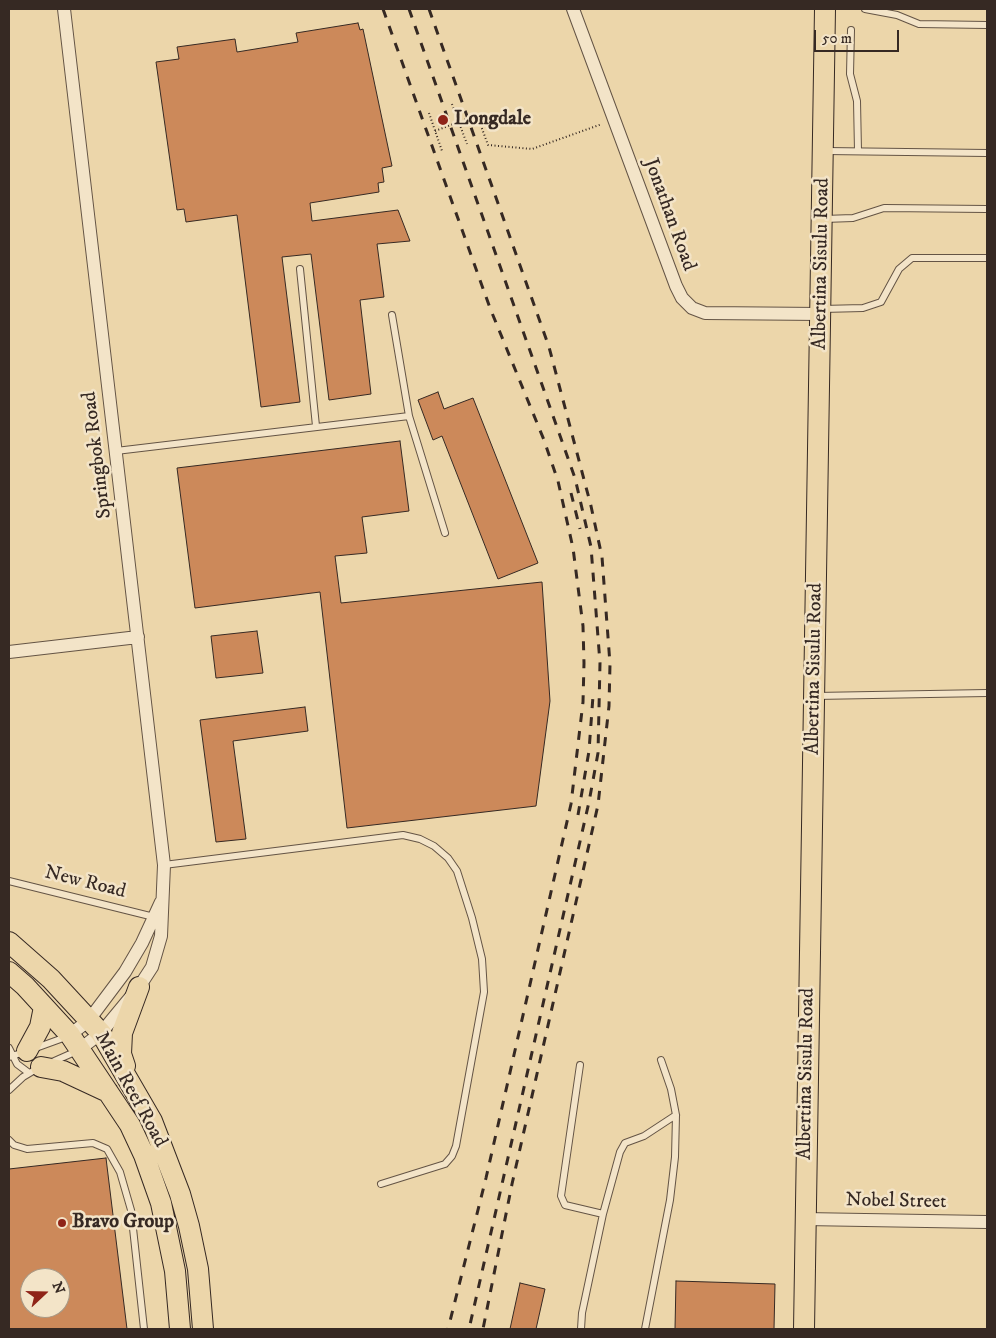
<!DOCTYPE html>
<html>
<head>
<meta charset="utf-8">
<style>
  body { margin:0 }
  #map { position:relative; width:996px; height:1338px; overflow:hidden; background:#ecd6aa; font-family:"IM FELL DW Pica",serif }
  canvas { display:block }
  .frame { position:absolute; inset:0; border:10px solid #362923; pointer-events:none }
  .north { position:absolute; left:20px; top:1268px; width:50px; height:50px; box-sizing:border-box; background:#f3e4c8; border:1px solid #a79986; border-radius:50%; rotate:69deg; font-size:14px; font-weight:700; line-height:20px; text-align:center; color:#362923 }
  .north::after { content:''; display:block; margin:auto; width:18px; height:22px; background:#8f2418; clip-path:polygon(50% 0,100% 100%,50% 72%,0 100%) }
  .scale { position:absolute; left:814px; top:30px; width:85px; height:22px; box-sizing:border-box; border:2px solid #362923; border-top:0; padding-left:6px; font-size:15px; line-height:18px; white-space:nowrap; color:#362923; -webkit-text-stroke:4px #f3e4c8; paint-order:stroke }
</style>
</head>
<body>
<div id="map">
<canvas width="996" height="1338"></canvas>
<div class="frame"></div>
<div class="north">N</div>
<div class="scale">50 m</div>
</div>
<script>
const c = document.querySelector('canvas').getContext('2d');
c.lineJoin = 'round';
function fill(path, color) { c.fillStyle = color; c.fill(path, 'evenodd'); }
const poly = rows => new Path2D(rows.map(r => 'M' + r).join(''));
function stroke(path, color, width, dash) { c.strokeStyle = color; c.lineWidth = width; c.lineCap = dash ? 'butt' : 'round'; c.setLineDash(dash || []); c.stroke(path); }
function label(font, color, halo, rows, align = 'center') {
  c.font = font + ' "IM FELL DW Pica",serif'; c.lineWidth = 5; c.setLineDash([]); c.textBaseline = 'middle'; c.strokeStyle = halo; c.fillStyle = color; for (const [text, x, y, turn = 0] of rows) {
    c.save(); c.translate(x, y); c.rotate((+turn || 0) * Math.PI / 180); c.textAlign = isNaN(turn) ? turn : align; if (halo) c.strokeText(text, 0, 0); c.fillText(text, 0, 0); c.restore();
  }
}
const building = poly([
  [358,23,360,30,363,29,392,166,382,168,384,182,378,183,379,192,310,203,312,221,398,210,410,241,377,244,384,297,360,300,371,394,329,400,311,254,282,257,300,402,261,407,237,215,186,222,184,209,177,210,156,62,179,59,177,47,235,39,237,52,298,42,296,33,358,23],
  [438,392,444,409,473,398,538,563,498,579,442,436,433,440,418,400,438,392],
  [400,441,409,511,362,517,367,553,335,556,341,603,542,582,550,701,536,806,347,828,320,592,195,608,177,468,400,441],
  [257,631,263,673,216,678,211,636,257,631],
  [305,707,308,731,233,741,246,839,216,842,200,720,305,707],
  [106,1158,127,1329,9,1329,9,1169,106,1158],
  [30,1278,60,1278,60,1308,30,1308,30,1278],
  [676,1281,775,1284,774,1329,675,1329,676,1281],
  [520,1283,545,1289,536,1329,510,1329,520,1283]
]);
const path = poly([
  [452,104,467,144],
  [429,113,442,151],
  [477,115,488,145,532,149,602,124]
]);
const service = poly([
  [865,9,897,15,919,24,987,25],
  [851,30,850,74,857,101,858,151],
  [826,151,987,153],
  [824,219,853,218,884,208,987,209],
  [300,269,316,426],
  [822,309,863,308,881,302,899,269,912,258,987,258],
  [392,315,409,416,445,533],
  [116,451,409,416],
  [815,696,987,693],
  [164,865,403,835,420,839,434,846,448,858,457,871,472,918,482,959,484,992,456,1146,452,1156,445,1164,381,1184],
  [9,881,154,917],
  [9,1048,17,1064,29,1073],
  [33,1049,66,1037],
  [9,1057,24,1052],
  [50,1063,77,1051],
  [580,1065,561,1196,565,1205,603,1214],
  [9,1090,23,1077,38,1068],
  [9,1140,14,1145,27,1149,93,1143,107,1149,120,1172,131,1210,144,1329],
  [581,1329,582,1313,603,1214,620,1152,625,1143,644,1136,676,1115],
  [645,1329,670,1200,675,1157,676,1115,671,1089,661,1060]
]);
const minor = poly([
  [64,9,164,865,161,936,152,967,139,987,101,1033,80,1049],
  [573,9,676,286,682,298,692,308,705,313,821,314],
  [9,652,138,637],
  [70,1035,89,1020,125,972,142,943,161,902],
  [804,1219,987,1222]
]);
const primary = poly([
  [9,942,51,979,101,1033,152,1121,180,1194,189,1226,198,1269,203,1329],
  [9,972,25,986,70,1035,130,1125,144,1155,161,1203,175,1271,180,1329],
  [27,1051,40,1027,44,1007],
  [125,1066,121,1054,122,1033,139,987],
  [41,1067,63,1071,108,1092],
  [804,1329,825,9]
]);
const rail = poly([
  [383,9,490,308,544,440,558,481,573,548,583,626,584,663,583,702,571,804,486,1178,448,1329],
  [409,9,575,478,591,547,600,663,598,753,589,802,469,1329],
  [429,9,549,347,591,506,602,557,610,664,609,706,598,805,512,1184,483,1329],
  [571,493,580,529],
  [578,815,589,751,593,696]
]);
const pathBridge = poly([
  [435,131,477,115]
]);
const markers = [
  [443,120,6,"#8f2418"],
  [62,1223,5,"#8f2418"]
];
const poiNames = [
  ["Longdale",454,120],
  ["Bravo Group",72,1223]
];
const streetNames = [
  ["Jonathan Road",669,215,70],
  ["Albertina Sisulu Road",822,264,-89],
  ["Springbok Road",98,455,-97],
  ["Albertina Sisulu Road",815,669,-89],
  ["New Road",85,883,14],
  ["Albertina Sisulu Road",807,1074,-89],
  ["Main Reef Road",130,1090,61],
  ["Nobel Street",896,1202,1]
];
fill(building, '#cc895a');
stroke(building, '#362923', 1);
stroke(service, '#645445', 8);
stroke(minor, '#645445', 14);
stroke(primary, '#362923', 22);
stroke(path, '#362923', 2, [1, 2.5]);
stroke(service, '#f3e4c8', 6);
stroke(minor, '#f3e4c8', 12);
stroke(primary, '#ecd6aa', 20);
stroke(rail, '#362923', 3, [9, 9]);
stroke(pathBridge, '#362923', 2, [1, 2.5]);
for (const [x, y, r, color] of markers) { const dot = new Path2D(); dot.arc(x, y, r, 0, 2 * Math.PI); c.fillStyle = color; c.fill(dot); stroke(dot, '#f3e4c8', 2); }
label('bold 20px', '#362923', '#f3e4c8', poiNames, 'left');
label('20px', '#362923', '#f3e4c8', streetNames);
</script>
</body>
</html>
